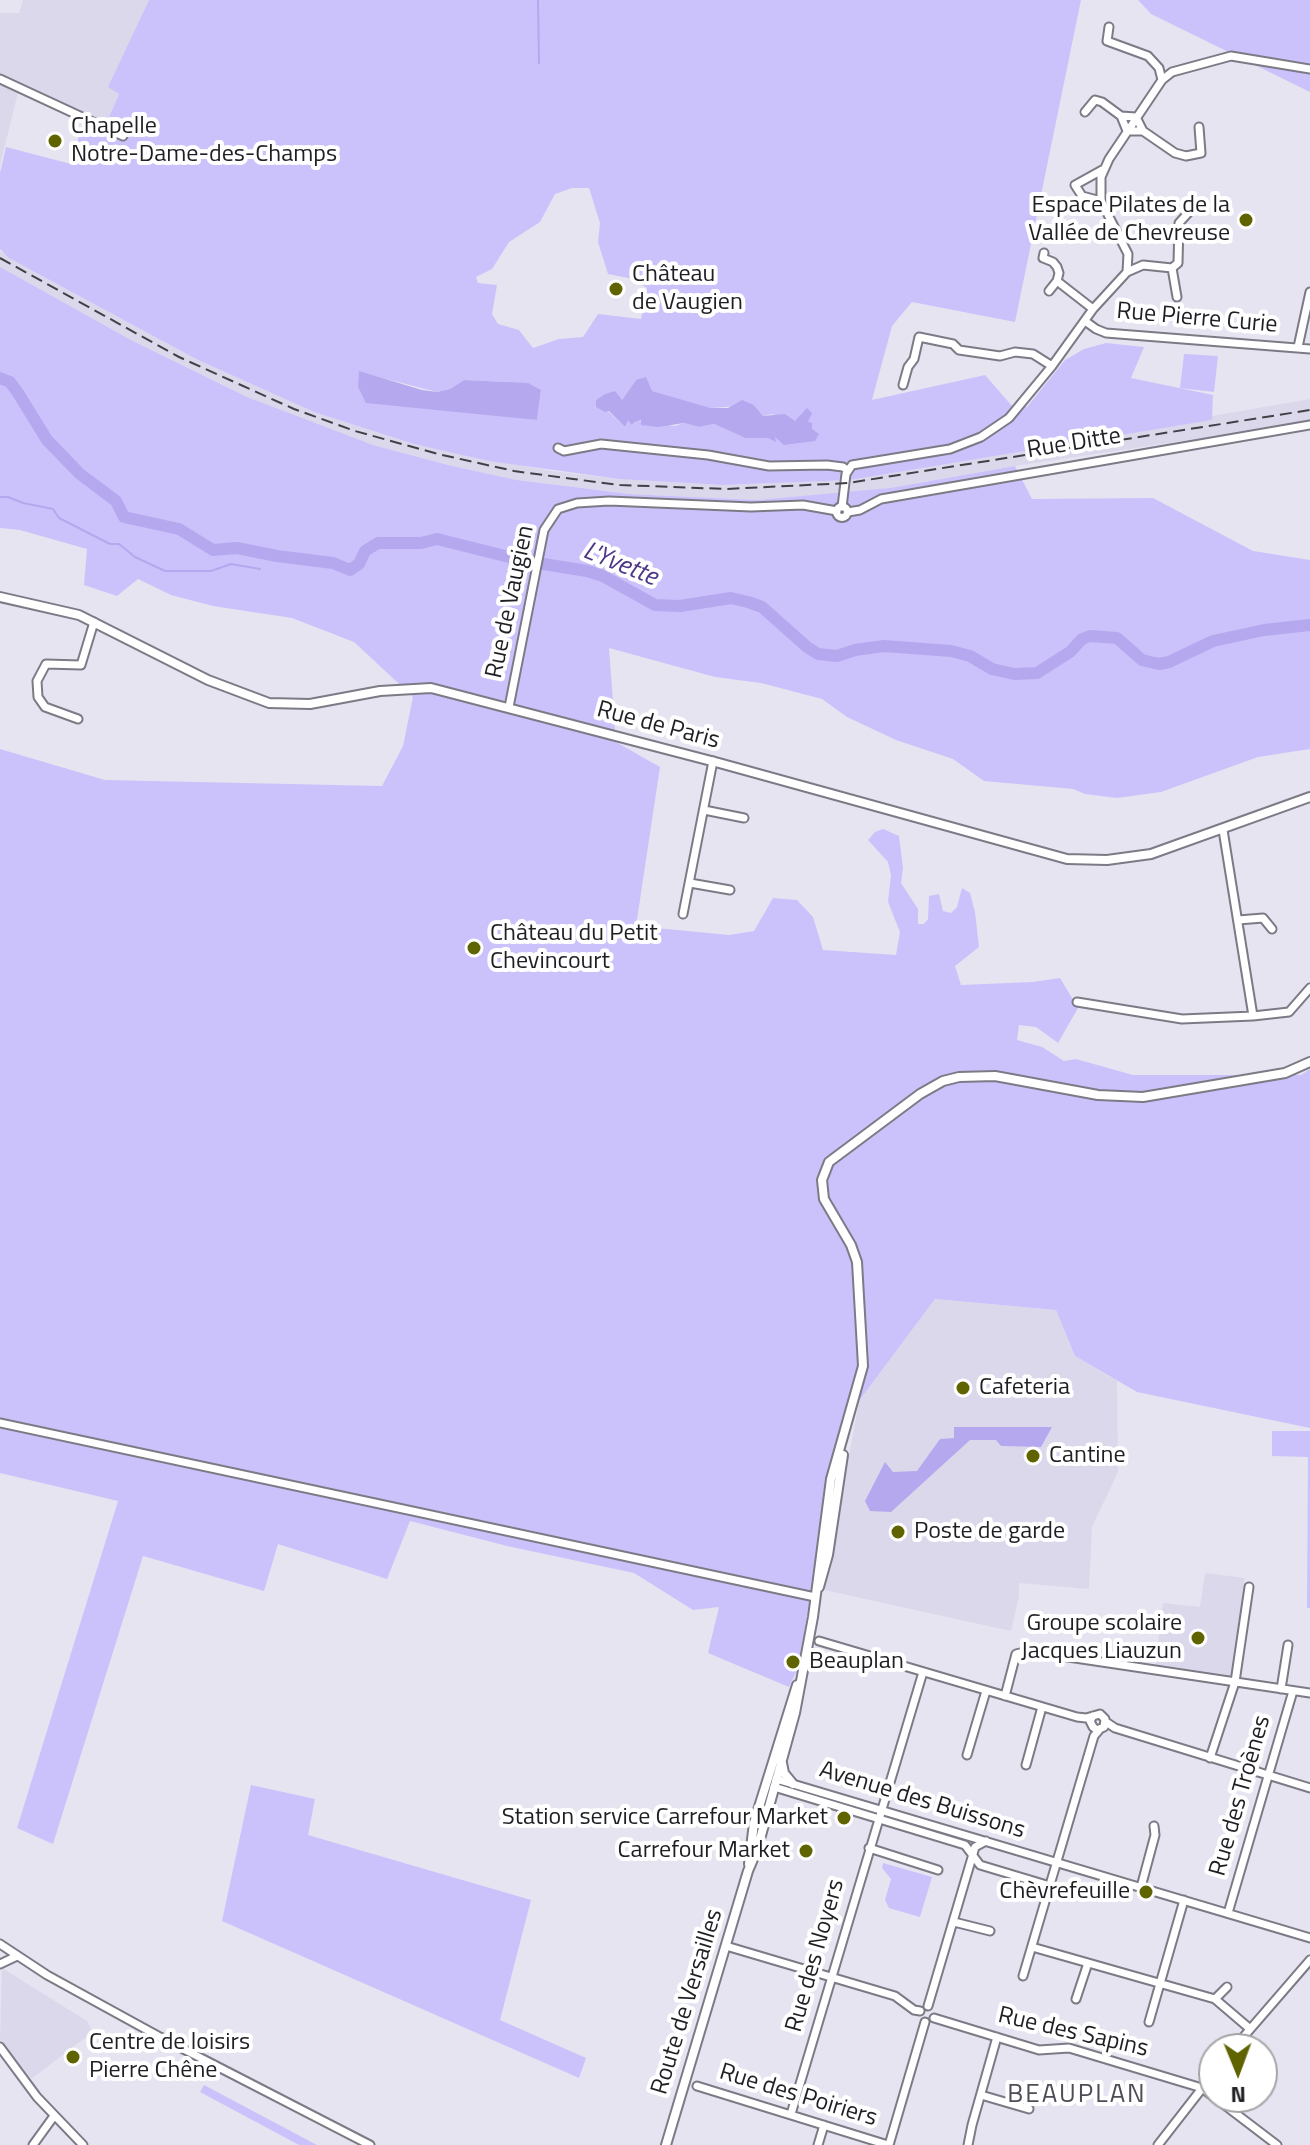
<!DOCTYPE html>
<html>
<head>
<meta charset="utf-8">
<style>
  body { margin:0 }
  #map { position:relative; width:1310px; height:2145px; overflow:hidden; background:#e6e4f1; font-family:"Titillium Web",sans-serif }
  canvas { display:block }
  .north { position:absolute; left:1198px; top:2033px; width:80px; height:80px; box-sizing:border-box; background:#fff; border:2px solid #a5a5a7; border-radius:50%; rotate:179deg; font-size:22px; font-weight:700; line-height:32px; text-align:center; color:#1f1e23 }
  .north::after { content:''; display:block; margin:auto; width:28px; height:36px; background:#5f6300; clip-path:polygon(50% 0,100% 100%,50% 72%,0 100%) }
</style>
</head>
<body>
<div id="map">
<canvas width="1310" height="2145"></canvas>
<div class="north">N</div>
</div>
<script>
const c = document.querySelector('canvas').getContext('2d');
c.lineJoin = 'round';
function fill(path, color) { c.fillStyle = color; c.fill(path, 'evenodd'); }
const poly = rows => new Path2D(rows.map(r => 'M' + r).join(''));
function stroke(path, color, width, dash) { c.strokeStyle = color; c.lineWidth = width; c.lineCap = dash ? 'butt' : 'round'; c.setLineDash(dash || []); c.stroke(path); }
function label(font, color, halo, rows, align = 'center') {
  c.font = font + ' "Titillium Web",sans-serif'; c.lineWidth = 8; c.setLineDash([]); c.textBaseline = 'middle'; c.strokeStyle = halo; c.fillStyle = color; for (const [text, x, y, turn = 0] of rows) {
    c.save(); c.translate(x, y); c.rotate((+turn || 0) * Math.PI / 180); c.textAlign = isNaN(turn) ? turn : align; if (halo) c.strokeText(text, 0, 0); c.fillText(text, 0, 0); c.restore();
  }
}
const built = poly([
  [23,0,149,0,109,87,119,94,106,125,20,84,0,166,0,13,19,13],
  [0,251,198,360,314,412,414,444,552,471,619,479,722,485,850,480,1211,420,1212,416,1310,399,1310,422,1015,466,890,488,809,497,757,500,629,494,582,488,517,480,452,466,373,445,295,418,247,397,131,340,0,268],
  [935,1299,1056,1310,1075,1356,1117,1381,1118,1472,1092,1527,1089,1589,1019,1583,1019,1596,1011,1631,824,1590,859,1402],
  [1205,1573,1245,1578,1232,1678,1155,1668,1163,1603,1200,1607],
  [2,1968,87,2021,93,2032,31,2079,0,2039]
]);
const green = poly([
  [149,0,1081,0,1015,322,912,302,892,326,872,400,985,375,1013,407,1027,407,1065,360,1084,349,1106,343,1144,347,1131,378,1213,395,1212,420,850,480,722,485,619,479,489,461,414,444,314,412,198,360,9,258,0,249,0,173,6,147,71,164,83,121,104,129,119,94,108,87],
  [572,188,589,188,600,223,598,242,608,274,633,279,647,288,641,319,598,314,583,337,559,339,533,348,519,330,498,324,492,314,497,285,478,283,476,277,492,269,509,242,540,222,555,194],
  [359,372,437,392,450,389,464,380,505,382,541,390,537,420,496,415],
  [636,380,651,391,711,408,754,405,763,416,772,414,811,426,812,429,768,438,745,438,714,424,699,427,684,423,675,426,627,419,625,427,596,400,622,400],
  [1138,0,1310,0,1310,92,1151,14],
  [0,267,131,340,247,397,373,445,452,466,517,480,582,488,629,494,757,500,890,488,1015,466,1032,499,1153,498,1253,551,1310,560,1310,749,1258,757,1161,792,1117,798,1085,794,1073,789,984,781,953,759,896,740,847,717,822,699,761,683,715,677,609,648,616,742,660,767,636,926,729,935,754,931,773,898,797,900,813,917,823,950,896,955,900,932,888,902,891,875,888,862,868,840,875,832,883,829,899,836,903,868,901,883,918,909,918,924,924,924,928,919,929,896,939,894,943,911,951,913,957,907,962,888,970,893,975,912,979,947,955,966,961,985,1033,982,1060,978,1078,1008,1058,1043,1036,1027,1019,1025,1017,1040,1042,1047,1064,1061,1076,1059,1133,1075,1301,1075,1310,1069,1310,1428,1137,1392,1075,1356,1056,1310,935,1299,848,1416,818,1552,798,1668,789,1687,708,1653,719,1607,693,1610,634,1573,507,1546,410,1521,387,1579,278,1544,264,1591,143,1556,53,1844,17,1828,118,1501,0,1473,0,749,105,780,382,786,403,746,413,697,354,642,292,618,213,606,171,595,138,579,117,596,84,585,87,549,20,530,0,528],
  [1184,354,1218,356,1214,392,1180,388],
  [1272,1431,1310,1431,1310,1608,1307,1608,1308,1457,1272,1456],
  [251,1785,315,1799,308,1835,531,1900,500,2020,586,2058,579,2078,222,1921],
  [883,1863,932,1877,920,1917,889,1908,885,1900,891,1879,882,1868],
  [204,2085,317,2145,299,2145,200,2092]
]);
const water = poly([
  [359,371,422,390,437,392,450,389,464,380,528,383,541,390,537,420,366,403,358,387],
  [646,377,652,391,711,408,728,408,742,400,754,405,763,416,785,414,795,421,807,408,812,413,808,422,812,423,812,429,819,434,815,441,784,445,775,437,776,442,768,438,745,438,714,424,699,427,684,423,658,427,641,425,641,420,634,422,632,425,628,420,625,427,609,411,605,412,596,407,596,400,605,394,615,391,622,400,636,380],
  [954,1427,1052,1427,1041,1447,1001,1446,996,1440,970,1440,891,1512,870,1511,865,1501,885,1462,893,1472,917,1471,940,1439,954,1438]
]);
const stream = poly([
  [538,0,539,63],
  [0,497,8,497,23,503,53,509,59,518,110,544,119,544,135,557,165,571,211,571,231,564,260,569]
]);
const river = poly([
  [0,378,10,382,18,393,47,440,80,474,116,501,124,517,179,529,213,550,237,548,277,556,333,563,350,570,359,564,365,551,378,543,421,543,437,539,525,561,587,571,603,576,655,605,680,606,731,598,748,602,762,607,807,647,818,654,837,656,855,650,884,646,951,651,970,656,992,669,1014,674,1037,673,1070,652,1082,639,1090,636,1117,638,1142,660,1159,664,1169,662,1213,641,1264,630,1310,625]
]);
const minor = poly([
  [1109,27,1107,41,1148,56,1159,68,1162,80],
  [0,79,123,136],
  [1085,112,1095,100,1102,102,1121,116,1127,131,1143,131],
  [1121,116,1136,117,1143,131,1175,153,1186,156,1201,153,1199,127],
  [1101,201,1082,196,1075,185,1102,170],
  [1044,253,1043,258,1053,262,1057,267,1059,273,1057,281,1093,309],
  [1172,268,1177,297],
  [1127,272,1143,265,1172,268,1178,263,1179,223,1189,212],
  [1049,291,1057,281],
  [1085,321,1096,329,1106,333,1310,349],
  [1298,347,1310,292],
  [903,385,908,367,914,359,919,337,953,344,959,350,1000,356,1015,352,1033,354,1052,366],
  [558,448,564,451,601,444,708,455,769,466,827,465,843,467,847,470],
  '836.5 512a5.5 5.5 0 1 1 11 0a5.5 5.5 0 1 1-11 0Z',
  [842,507,846,474,852,465,950,449,981,437,1009,418,1052,366,1093,309,1127,272,1128,254,1101,201,1101,177,1109,159,1162,80,1172,72,1231,56,1310,69],
  [848,512,860,510,881,499,1310,425],
  [509,707,544,530,558,509,577,503,609,501,751,507,803,505,837,511],
  [78,719,45,707,38,697,37,681,46,664,81,665,94,622],
  [704,810,744,818],
  [690,883,730,890],
  [683,914,713,761],
  [1238,920,1263,918,1272,929],
  [1077,1002,1182,1019,1253,1016,1223,830],
  [1253,1016,1289,1012,1310,988],
  [0,1423,815,1597],
  [819,1641,1077,1717,1086,1718,1100,1714,1105,1719,1104,1727,1097,1730,1093,1727,1090,1721,1093,1716],
  [1281,1689,1288,1645],
  [1005,1696,1016,1654,1028,1651,1310,1693],
  [1106,1722,1115,1728,1310,1788],
  [967,1755,986,1691],
  [1210,1758,1235,1682,1249,1587],
  [1026,1765,1042,1707],
  [776,1779,1310,1938],
  [774,1787,965,1845,980,1865,1050,1886],
  [869,1848,938,1870],
  [1141,1887,1155,1835,1154,1826],
  [1228,1913,1293,1691],
  [954,1922,990,1931],
  [0,1944,47,1975,160,2037,370,2145],
  [726,1946,895,1996,914,2010,920,2011],
  [1032,1947,1215,1999,1249,2028],
  [0,1964,17,1956],
  [1023,1976,1094,1736,1100,1729],
  [1076,1999,1088,1963],
  [1215,1999,1227,1987],
  [928,2006,973,1854,975,1847,986,1841],
  [934,2018,1039,2050,1069,2048,1202,2088,1214,2097],
  [1149,2022,1184,1900],
  [0,2047,37,2097,83,2145],
  [1233,2049,1310,1960],
  [697,2086,888,2145],
  [981,2095,1029,2109],
  [1214,2097,1277,2145],
  [791,2114,923,1672],
  [33,2145,54,2116],
  [818,2145,824,2125],
  [889,2145,925,2022],
  [968,2145,972,2125,997,2037],
  [1158,2145,1214,2073]
]);
const major = poly([
  [0,597,79,615,208,680,269,703,310,704,380,691,431,688,719,763,1067,859,1107,860,1151,854,1310,797],
  [819,1587,828,1555,843,1455],
  [782,1763,784,1773,793,1784],
  [749,1864,754,1823,797,1685],
  [666,2145,748,1871,757,1850,795,1713,813,1617,831,1479,863,1366,857,1262,851,1245,824,1199,822,1180,829,1162,920,1094,943,1081,959,1077,995,1076,1098,1095,1143,1097,1285,1073,1310,1062]
]);
const rail = poly([
  [0,258,179,357,294,409,355,431,438,454,514,471,573,479,620,485,726,489,848,483,1310,410]
]);
const markers = [
  [55,141,8,"#5f6300"],
  [1246,220,8,"#5f6300"],
  [616,289,8,"#5f6300"],
  [474,948,8,"#5f6300"],
  [963,1388,8,"#5f6300"],
  [1033,1456,8,"#5f6300"],
  [898,1532,8,"#5f6300"],
  [1198,1638,8,"#5f6300"],
  [793,1662,8,"#5f6300"],
  [844,1818,8,"#5f6300"],
  [806,1851,8,"#5f6300"],
  [1146,1892,8,"#5f6300"],
  [73,2057,8,"#5f6300"]
];
const poiNames = [
  ["Chapelle",71,127],
  ["Notre-Dame-des-Champs",71,155],
  ["Espace Pilates de la",1230,206,"right"],
  ["Vallée de Chevreuse",1230,234,"right"],
  ["Château",632,275],
  ["de Vaugien",632,303],
  ["Château du Petit",490,934],
  ["Chevincourt",490,962],
  ["Cafeteria",979,1388],
  ["Cantine",1049,1456],
  ["Poste de garde",914,1532],
  ["Groupe scolaire",1182,1624,"right"],
  ["Jacques Liauzun",1182,1652,"right"],
  ["Beauplan",809,1662],
  ["Station service Carrefour Market",828,1818,"right"],
  ["Carrefour Market",790,1851,"right"],
  ["Chèvrefeuille",1130,1892,"right"],
  ["Centre de loisirs",89,2043],
  ["Pierre Chêne",89,2071]
];
const streetNames = [
  ["Rue Pierre Curie",1197,319,5],
  ["Rue Ditte",1074,444,-9],
  ["Rue de Vaugien",511,602,-78],
  ["Rue de Paris",658,726,15],
  ["Rue des Troènes",1241,1796,-74],
  ["Avenue des Buissons",922,1801,17],
  ["Rue des Noyers",816,1956,-74],
  ["Route de Versailles",688,2002,-73],
  ["Rue des Sapins",1073,2033,13],
  ["Rue des Poiriers",798,2096,17]
];
const waterNames = [
  ["L'Yvette",620,565,22]
];
const neighbourhoodNames = [
  ["BEAUPLAN",1077,2096]
];
fill(built, '#dbd8ec');
fill(green, '#ccc2fb');
fill(water, '#b5a8ef');
stroke(stream, '#b5a8ef', 2);
stroke(river, '#b5a8ef', 12);
stroke(minor, '#7c7a85', 11);
stroke(major, '#7c7a85', 12);
stroke(minor, '#fff', 7);
stroke(major, '#fff', 8);
stroke(rail, '#424047', 2, [12, 6]);
for (const [x, y, r, color] of markers) { const dot = new Path2D(); dot.arc(x, y, r, 0, 2 * Math.PI); c.fillStyle = color; c.fill(dot); stroke(dot, '#fff', 3); }
label('24px', '#1f1e23', '#fff', poiNames, 'left');
label('24px', '#1f1e23', '#fff', streetNames);
label('italic 26px', '#4e3789', '#fff', waterNames);
c.letterSpacing = '2px';
label('26px', '#4e4d57', '#fff', neighbourhoodNames);
c.letterSpacing = '0px';
</script>
</body>
</html>
